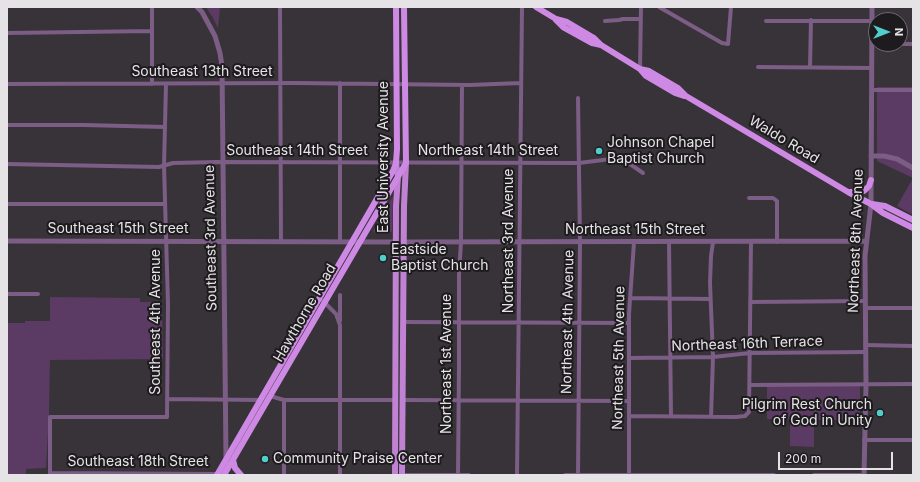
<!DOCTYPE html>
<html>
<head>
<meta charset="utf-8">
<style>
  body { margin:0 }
  #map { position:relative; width:920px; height:482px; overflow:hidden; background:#373338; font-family:Inter,sans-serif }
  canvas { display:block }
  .frame { position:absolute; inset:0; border:8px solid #e6e3e7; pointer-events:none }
  .north { position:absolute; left:868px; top:12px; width:40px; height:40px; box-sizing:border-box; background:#1d1b1d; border:1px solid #6d6b6e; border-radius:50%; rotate:90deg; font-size:11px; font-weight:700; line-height:16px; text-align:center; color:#e6e3e7 }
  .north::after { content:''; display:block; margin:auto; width:14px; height:18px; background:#52cdce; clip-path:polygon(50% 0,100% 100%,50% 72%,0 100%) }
  .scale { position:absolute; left:778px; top:452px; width:115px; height:18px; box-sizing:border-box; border:2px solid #e6e3e7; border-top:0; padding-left:5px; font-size:12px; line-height:14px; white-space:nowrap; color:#e6e3e7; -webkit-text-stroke:3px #1d1b1d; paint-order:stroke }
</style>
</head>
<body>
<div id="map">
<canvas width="920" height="482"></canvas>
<div class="frame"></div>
<div class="north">N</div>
<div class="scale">200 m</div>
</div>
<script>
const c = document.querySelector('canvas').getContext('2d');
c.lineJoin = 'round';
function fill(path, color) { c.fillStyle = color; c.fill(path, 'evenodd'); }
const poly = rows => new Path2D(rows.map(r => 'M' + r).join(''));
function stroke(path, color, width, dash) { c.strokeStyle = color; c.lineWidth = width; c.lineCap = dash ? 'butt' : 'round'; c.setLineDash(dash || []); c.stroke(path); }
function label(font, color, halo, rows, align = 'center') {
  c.font = font + ' Inter,sans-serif'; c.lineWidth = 4; c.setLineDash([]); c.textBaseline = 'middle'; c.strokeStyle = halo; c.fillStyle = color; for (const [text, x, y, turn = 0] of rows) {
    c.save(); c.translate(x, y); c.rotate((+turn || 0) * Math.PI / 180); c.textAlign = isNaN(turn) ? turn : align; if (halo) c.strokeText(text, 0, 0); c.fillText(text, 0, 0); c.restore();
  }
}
const green = poly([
  [206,7,220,7,218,28,213,18],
  [877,87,913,87,913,215,897,206,913,178,877,161],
  [393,196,392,231,388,234,376,234,373,231],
  [50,297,140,298,140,302,162,302,163,359,50,360,49,414,46,468,26,469,26,475,7,475,7,302,8,323,25,323,25,321,50,321],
  [767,386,860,386,860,420,814,420,814,447,790,446,790,420,767,419]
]);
const minor = poly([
  [152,7,152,84],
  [280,7,281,242],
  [659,7,722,43,728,44,731,7],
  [605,21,619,20,623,19,640,19],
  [766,21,872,21],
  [7,33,152,31],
  [900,44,913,44],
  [758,67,872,68],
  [810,67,811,20],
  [640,69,641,7],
  [7,84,296,83,470,85,520,83],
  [872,90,913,90],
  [7,125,84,125,165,127],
  [7,164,159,167,173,163,216,162,579,163,611,159,627,162,643,173],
  [749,198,773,198,777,201,777,242],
  [7,204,165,204],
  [340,242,340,83],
  [669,242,671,416],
  [7,293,7,294,38,294],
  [631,298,710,299],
  [323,301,336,314,340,325,340,475],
  [750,302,865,301],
  [865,308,913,308],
  [340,321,340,295],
  [404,322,629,323],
  [865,345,913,346],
  [629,358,713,357,750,353,866,352],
  [750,385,913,384],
  [270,396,284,400,396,400],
  [167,399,261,400],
  [284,400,284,475],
  [403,400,629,401],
  [629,416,736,417,745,416,749,412,751,242],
  [711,417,713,357,710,283,711,256,713,242],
  [864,440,913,440],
  [50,473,219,474],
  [629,474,629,314,634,242],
  [50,475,50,417,167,417,168,304,164,166,166,84],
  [402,475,469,475],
  [458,475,459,365,459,275,461,242,462,85],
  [517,475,522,7],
  [565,475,774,475],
  [578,475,580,242,578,98],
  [814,475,861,475]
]);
const tertiary = poly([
  [197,7,202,12,215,36,220,53,222,66,226,459,225,474],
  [871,156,884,156,897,159,913,168],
  [7,241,396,242],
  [404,242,867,241],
  [864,475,866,384,865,256,871,204,872,7]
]);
const primary = poly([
  [395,475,396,206,398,176,396,163],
  [402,475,404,206,406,163]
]);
const trunk = poly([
  [536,7,556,19,567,22,594,38,601,45,640,69,646,76,675,93,684,96],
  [556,20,563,27,592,43,601,45],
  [640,69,649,71,678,88,686,96,848,192,871,204,883,213,913,228],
  [850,192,864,191,869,186,871,180],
  [872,204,885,206,913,220],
  [233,460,235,468,241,475],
  [217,475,393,171,396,163,397,149,396,7],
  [224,475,406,163,404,7]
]);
const markers = [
  [599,151,4,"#52cdce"],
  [383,258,4,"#52cdce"],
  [880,413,4,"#52cdce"],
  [265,459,4,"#52cdce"]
];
const streetNames = [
  ["Southeast 13th Street",202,72],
  ["Waldo Road",784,140,31],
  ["Southeast 14th Street",297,151],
  ["Northeast 14th Street",488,151],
  ["East University Avenue",384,157,-90],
  ["Southeast 15th Street",118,229],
  ["Northeast 15th Street",635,230],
  ["Southeast 3rd Avenue",211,238,-91],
  ["Northeast 3rd Avenue",509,241,-90],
  ["Northeast 8th Avenue",856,241,-88],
  ["Hawthorne Road",305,313,-60],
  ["Southeast 4th Avenue",156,322,-90],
  ["Northeast 4th Avenue",568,322,-89],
  ["Northeast 16th Terrace",747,344,-2],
  ["Northeast 5th Avenue",619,358,-89],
  ["Northeast 1st Avenue",447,364,-90],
  ["Southeast 18th Street",138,462]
];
const poiNames = [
  ["Johnson Chapel",607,143],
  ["Baptist Church",607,159],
  ["Eastside",391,250],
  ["Baptist Church",391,266],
  ["Pilgrim Rest Church",872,405,"right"],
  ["of God in Unity",872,421,"right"],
  ["Community Praise Center",273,459]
];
fill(green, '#5b3a64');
stroke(minor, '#7b5d85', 4);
stroke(tertiary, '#7b5d85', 5);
stroke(primary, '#c182d4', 6);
stroke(trunk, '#ce89e4', 6);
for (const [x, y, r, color] of markers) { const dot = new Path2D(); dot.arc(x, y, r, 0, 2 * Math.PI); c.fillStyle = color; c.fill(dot); stroke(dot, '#1d1b1d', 1.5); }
label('14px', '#e6e3e7', '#1d1b1d', streetNames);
label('14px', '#e6e3e7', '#1d1b1d', poiNames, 'left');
</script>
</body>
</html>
